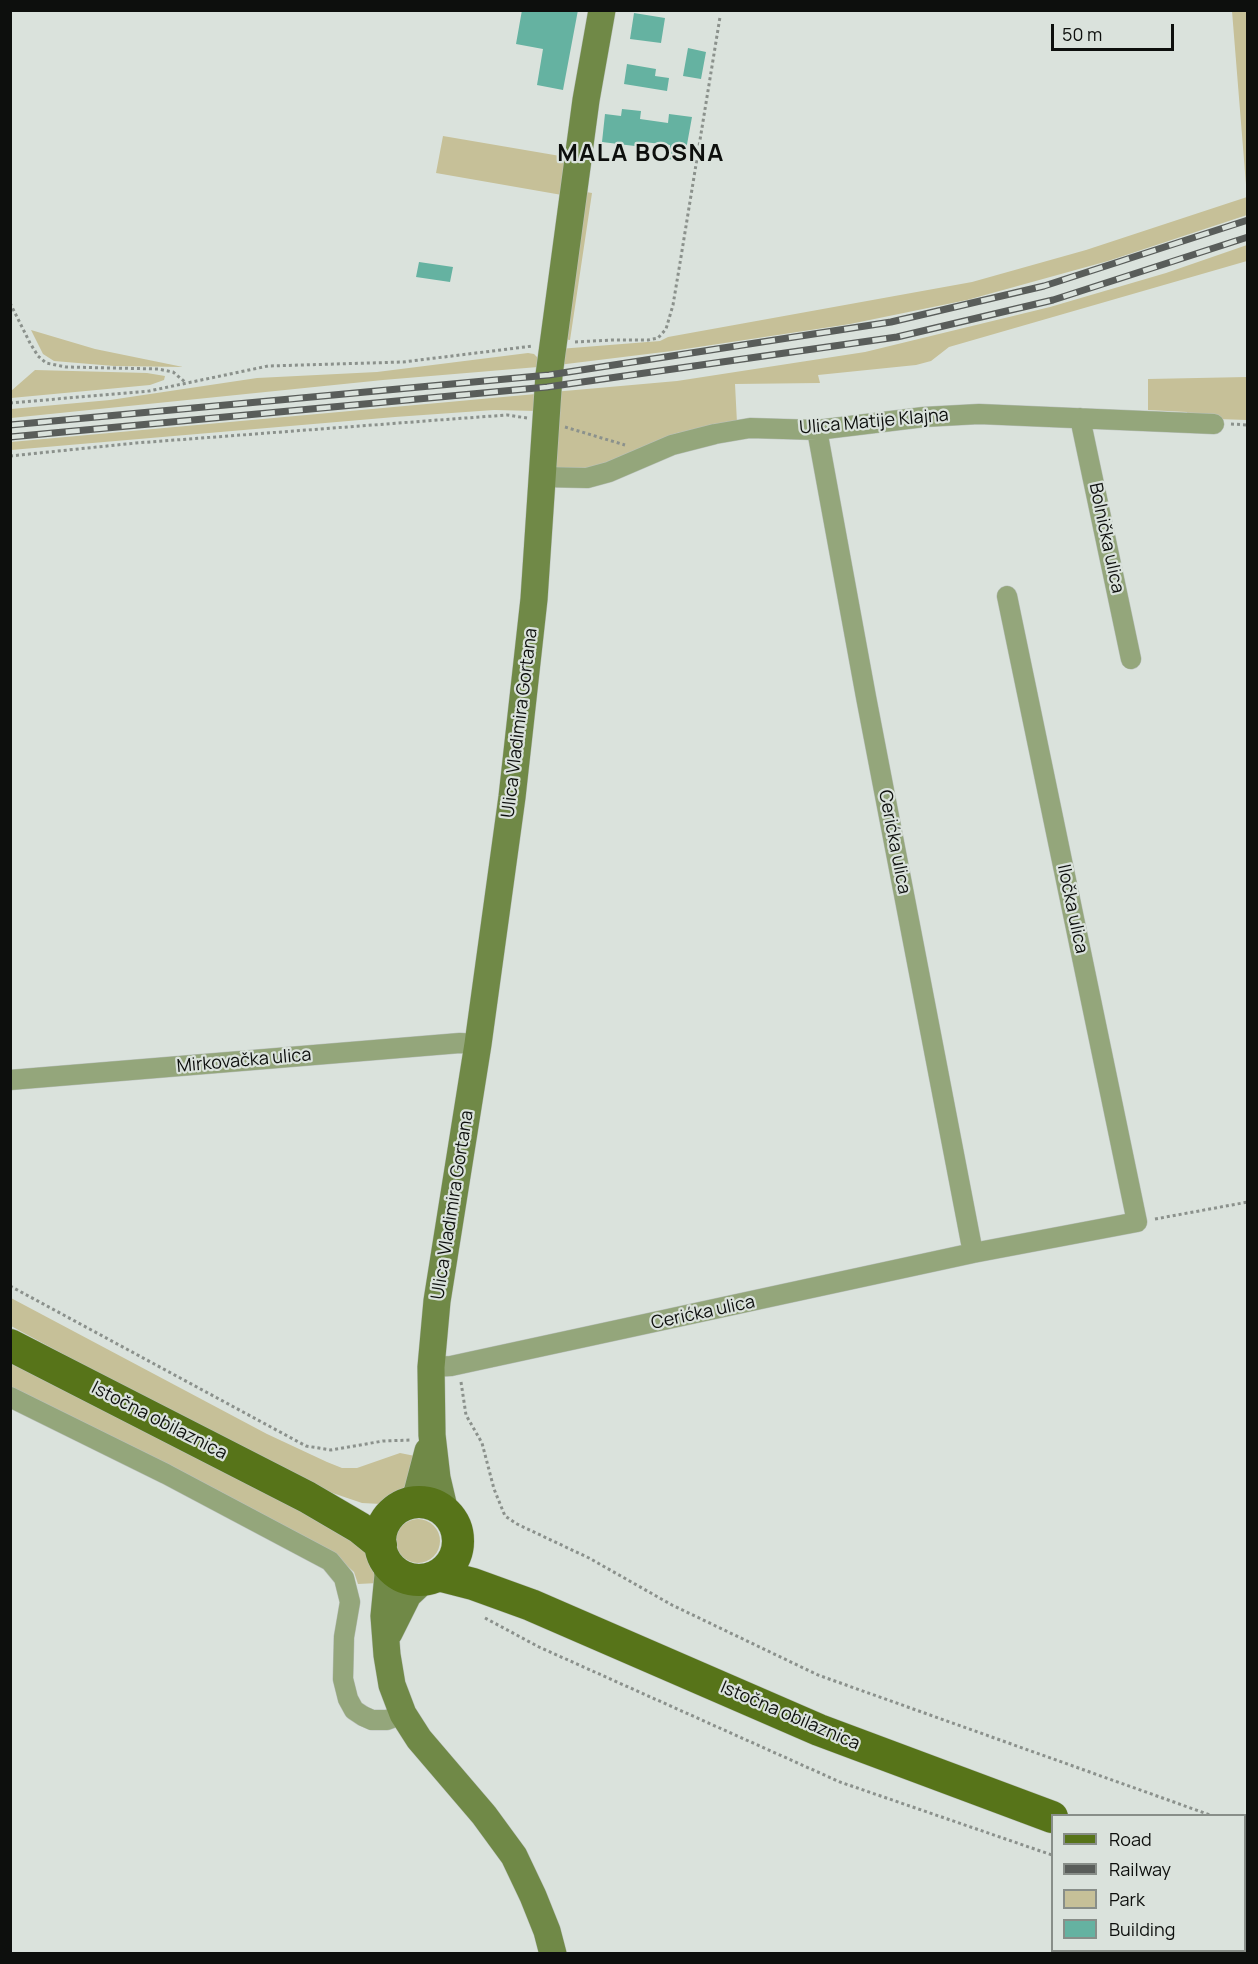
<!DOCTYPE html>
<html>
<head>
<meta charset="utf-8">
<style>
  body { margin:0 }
  #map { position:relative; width:1258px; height:1964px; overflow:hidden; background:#dae2dc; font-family:Manrope,sans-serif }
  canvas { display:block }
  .frame { position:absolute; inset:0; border:12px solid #0d0f0d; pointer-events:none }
  .legend { position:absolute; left:1051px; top:1814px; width:195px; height:138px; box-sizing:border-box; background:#dae2dc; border:2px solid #888e89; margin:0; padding:8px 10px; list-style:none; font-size:18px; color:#0d0f0d }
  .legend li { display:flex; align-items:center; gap:12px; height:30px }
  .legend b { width:30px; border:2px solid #888e89 }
  .scale { position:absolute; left:1051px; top:24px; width:123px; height:27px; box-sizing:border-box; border:3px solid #0d0f0d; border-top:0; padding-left:8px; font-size:18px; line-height:21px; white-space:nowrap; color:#0d0f0d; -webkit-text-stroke:4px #dae2dc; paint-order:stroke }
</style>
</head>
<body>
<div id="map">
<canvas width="1258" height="1964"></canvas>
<div class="frame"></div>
<ul class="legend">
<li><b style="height:8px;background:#577419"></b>Road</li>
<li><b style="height:8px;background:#595d5a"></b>Railway</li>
<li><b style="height:16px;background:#c6c098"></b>Park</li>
<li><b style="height:16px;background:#65b2a1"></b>Building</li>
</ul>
<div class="scale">50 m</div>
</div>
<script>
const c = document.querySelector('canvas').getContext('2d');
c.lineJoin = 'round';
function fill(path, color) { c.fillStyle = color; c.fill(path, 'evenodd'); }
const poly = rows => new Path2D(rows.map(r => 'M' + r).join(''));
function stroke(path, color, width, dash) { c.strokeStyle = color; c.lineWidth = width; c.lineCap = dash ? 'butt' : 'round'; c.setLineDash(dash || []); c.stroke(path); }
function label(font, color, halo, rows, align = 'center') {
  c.font = font + ' Manrope,sans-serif'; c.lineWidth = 4.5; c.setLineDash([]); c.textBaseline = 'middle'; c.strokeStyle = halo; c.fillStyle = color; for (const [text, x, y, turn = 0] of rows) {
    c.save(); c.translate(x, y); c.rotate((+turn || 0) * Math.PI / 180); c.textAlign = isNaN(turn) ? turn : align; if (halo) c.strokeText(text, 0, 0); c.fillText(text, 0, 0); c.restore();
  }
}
const green = poly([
  [1232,11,1247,11,1247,215,1108,261,967,300,850,324,672,351,558,365,559,349,660,341,668,337,972,282,1086,250,1247,197],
  [443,136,566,157,562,195,436,173],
  [586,192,592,193,570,340,563,339],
  [1247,245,1247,261,949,347,931,361,916,365,818,375,820,383,735,384,737,423,677,433,602,466,569,472,551,467,553,392,677,381,865,352,1050,307,1166,273],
  [31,330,95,349,183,367,114,366,54,361,43,354],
  [528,353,534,354,537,357,538,367,383,380,11,418,11,409,110,400,257,378,377,372],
  [35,370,147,373,165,376,164,380,150,385,11,398,11,391],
  [1247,377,1247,420,1188,418,1187,412,1148,410,1148,379],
  [536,394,537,411,494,410,395,417,11,450,11,442],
  [11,1298,267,1434,327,1462,342,1468,357,1468,400,1453,415,1456,401,1497,393,1502,381,1504,362,1503,300,1482,11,1326],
  [10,1356,331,1519,377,1554,378,1583,358,1584,354,1572,334,1554,11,1388],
  '396 1541a22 22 0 1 1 44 0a22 22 0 1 1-44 0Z'
]);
const building = poly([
  [522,10,578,10,563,90,537,85,543,49,516,44],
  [634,13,665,18,661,43,630,39],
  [688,48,706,52,701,79,683,76],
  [627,64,656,69,655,76,669,78,667,91,624,84],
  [622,109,641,111,640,119,668,123,669,114,692,117,684,161,668,159,670,145,644,142,643,147,602,142,605,114,621,116],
  [419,262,453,267,450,282,416,277]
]);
const path = poly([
  [10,303,30,343,38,356,46,363,66,367,158,369,173,372,185,382],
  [575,342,612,340,648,340,658,338,666,329,673,305,680,263,720,17],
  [10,403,149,391,268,366,403,362,533,346],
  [1231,424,1248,425],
  [565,427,625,445],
  [10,456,136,443,452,419,507,415,527,418],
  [1155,1219,1248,1202],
  [10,1286,306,1446,331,1450,383,1441,411,1440],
  [461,1382,466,1415,482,1443,494,1489,505,1516,517,1524,589,1558,672,1605,818,1675,1213,1816],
  [485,1618,539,1647,840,1782,1052,1855],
  [1244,1825,1248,1826],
  [1244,1926,1248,1927]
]);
const street = poly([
  [1080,418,1131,659],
  [817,430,866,697,973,1253],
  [543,477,587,478,609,472,672,445,715,434,750,428,817,430,924,417,979,414,1214,424],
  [10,1080,460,1043,478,1044],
  [431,1367,451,1366,973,1253,1137,1222,1007,596],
  [10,1397,166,1474,330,1561,344,1578,350,1602,344,1637,343,1679,348,1699,354,1710,363,1716,372,1720,387,1720,403,1714]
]);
const secondary = poly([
  [409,1504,417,1493,428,1451],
  [445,1512,437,1478,432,1435,431,1367,437,1301,478,1044,512,797,534,599,549,375,586,100,602,10],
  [386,1561,388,1575,384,1616,387,1655,392,1685,403,1714,419,1739,484,1815,514,1856,533,1896,547,1931,553,1954],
  [389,1633,408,1595,425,1579]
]);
const primary = poly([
  [10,1345,307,1497,360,1528,381,1545],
  '380 1541a39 39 0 1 1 78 0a39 39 0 1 1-78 0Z',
  [438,1575,473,1584,531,1605,819,1730,1052,1817],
  [1244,1883,1248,1884]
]);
const rail = poly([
  [10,425,549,375,891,322,1044,286,1248,220],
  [10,437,547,387,897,337,1053,300,1248,237]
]);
const streetNames = [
  ["Ulica Matije Klajna",874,422,-5],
  ["Bolnička ulica",1106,538,78],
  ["Ulica Vladimira Gortana",520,723,-83],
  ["Cerićka ulica",894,842,79],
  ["Iločka ulica",1072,909,78],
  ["Mirkovačka ulica",244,1061,-5],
  ["Ulica Vladimira Gortana",453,1205,-81],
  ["Cerićka ulica",703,1313,-12],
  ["Istočna obilaznica",159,1421,27],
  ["Istočna obilaznica",790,1716,23]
];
const districtNames = [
  ["MALA BOSNA",641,154]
];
fill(green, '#c6c098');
fill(building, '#65b2a1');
stroke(street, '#b9c0bb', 21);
stroke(secondary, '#b9c0bb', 28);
stroke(primary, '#b9c0bb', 33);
stroke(path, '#8b918c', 3, [3, 3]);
stroke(street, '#94a67b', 20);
stroke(secondary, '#708947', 27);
stroke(primary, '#577419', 32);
stroke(rail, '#595d5a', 7);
stroke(rail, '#dae2dc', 4.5, [14]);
label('18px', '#0d0f0d', '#dae2dc', streetNames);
c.letterSpacing = '1.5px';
label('bold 24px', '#0d0f0d', '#dae2dc', districtNames);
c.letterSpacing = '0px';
</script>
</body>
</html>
